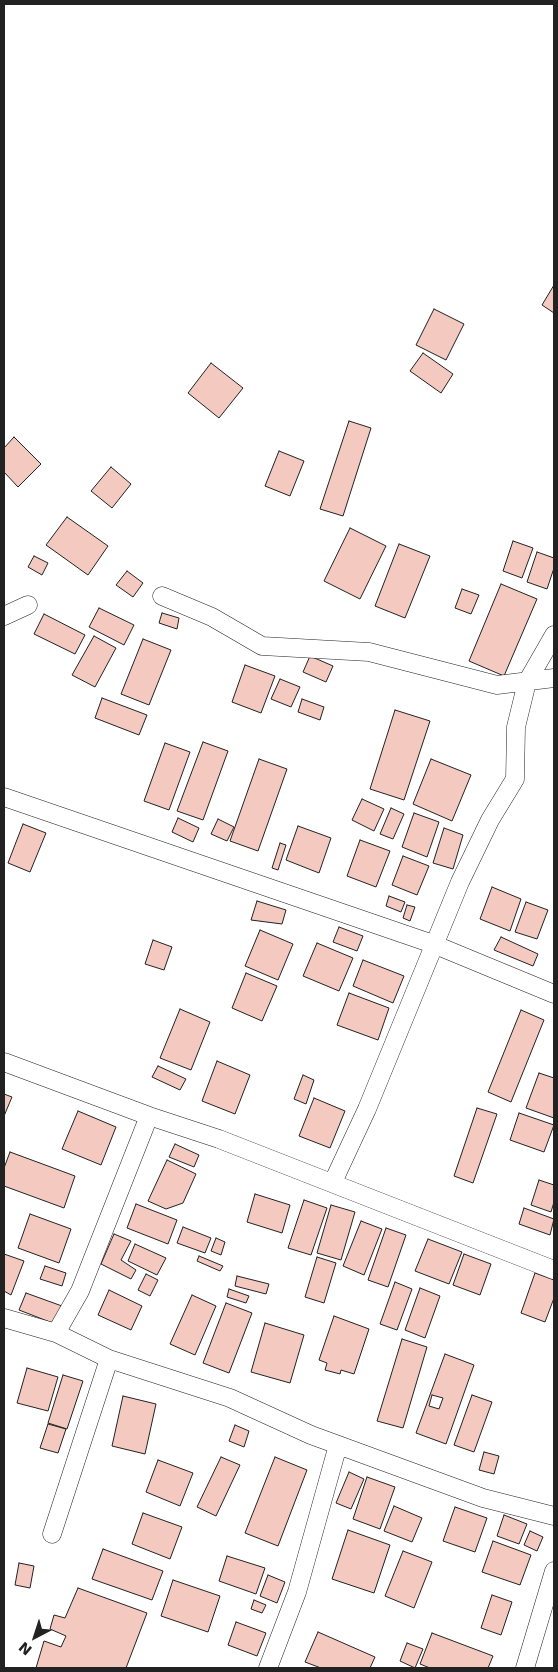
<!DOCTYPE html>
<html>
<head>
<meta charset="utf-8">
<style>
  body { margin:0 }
  #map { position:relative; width:558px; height:1672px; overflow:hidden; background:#fff; font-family:"DejaVu Sans",sans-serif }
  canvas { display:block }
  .frame { position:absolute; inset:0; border:5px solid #222; pointer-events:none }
  .north { position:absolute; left:10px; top:1612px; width:50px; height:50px; -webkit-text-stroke:4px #fff; paint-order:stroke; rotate:220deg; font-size:14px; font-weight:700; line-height:20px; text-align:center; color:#222 }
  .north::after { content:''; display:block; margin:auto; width:18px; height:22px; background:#222; clip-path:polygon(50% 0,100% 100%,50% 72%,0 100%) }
</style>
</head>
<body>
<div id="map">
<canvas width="558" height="1672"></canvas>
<div class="frame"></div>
<div class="north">N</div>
</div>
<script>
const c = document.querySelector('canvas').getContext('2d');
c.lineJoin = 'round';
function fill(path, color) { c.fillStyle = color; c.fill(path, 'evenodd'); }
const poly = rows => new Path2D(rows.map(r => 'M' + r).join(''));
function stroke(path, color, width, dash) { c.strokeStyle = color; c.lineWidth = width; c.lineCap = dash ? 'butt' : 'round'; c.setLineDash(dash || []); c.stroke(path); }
const building = poly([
  [554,285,554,313,542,305,554,285],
  [434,309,464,324,446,360,416,345,434,309],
  [423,353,453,374,441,393,410,371,423,353],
  [211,363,243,388,219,418,188,393,211,363],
  [349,421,371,428,343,516,320,509,349,421],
  [14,437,41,464,18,487,4,472,4,448,14,437],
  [279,451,304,461,290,496,265,486,279,451],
  [111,467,131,484,112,508,91,491,111,467],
  [67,517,108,546,88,575,46,545,67,517],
  [350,528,386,546,360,599,324,581,350,528],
  [513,541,533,548,522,578,503,571,513,541],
  [399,544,430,556,405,618,375,606,399,544],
  [537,552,554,558,554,568,547,589,527,582,537,552],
  [34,556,48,563,42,575,28,567,34,556],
  [127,571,143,583,133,597,116,585,127,571],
  [501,584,537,599,504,676,469,661,501,584],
  [462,589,479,595,471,614,455,608,462,589],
  [99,608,134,625,124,645,89,627,99,608],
  [162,613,179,618,177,629,159,623,162,613],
  [44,614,85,635,75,654,34,634,44,614],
  [94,636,116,648,95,687,72,675,94,636],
  [143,639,171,650,149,705,121,694,143,639],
  [310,656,333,666,326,682,303,672,310,656],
  [245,665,275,676,261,713,232,702,245,665],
  [280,679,300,687,291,707,271,699,280,679],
  [102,698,147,715,139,735,95,718,102,698],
  [302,699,324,707,320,720,298,712,302,699],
  [395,710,430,721,404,800,370,789,395,710],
  [203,742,228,751,203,820,177,811,203,742],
  [165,743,190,752,169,810,144,801,165,743],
  [259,759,287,769,258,851,230,841,259,759],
  [431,759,471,775,452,821,413,804,431,759],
  [362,799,384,809,374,831,352,820,362,799],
  [391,808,404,814,393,839,380,834,391,808],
  [414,813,439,822,427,857,402,847,414,813],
  [178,818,199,828,193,842,172,832,178,818],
  [218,819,234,827,227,841,211,834,218,819],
  [23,824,46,833,30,872,8,863,23,824],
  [298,826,331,838,319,873,286,860,298,826],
  [444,828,463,835,453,869,433,863,444,828],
  [360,840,390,851,376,887,347,876,360,840],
  [280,843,286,845,278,870,272,868,280,843],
  [403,856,429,866,417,895,392,885,403,856],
  [492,887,521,899,510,931,480,919,492,887],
  [389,896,405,902,401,912,386,906,389,896],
  [257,901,286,910,282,924,251,920,257,901],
  [526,902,548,910,537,939,515,932,526,902],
  [407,905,415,907,410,921,403,918,407,905],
  [339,927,363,936,357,951,333,942,339,927],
  [260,930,293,944,278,980,245,966,260,930],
  [501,937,538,954,533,966,494,950,501,937],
  [153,940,172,947,164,970,145,964,153,940],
  [317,943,353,958,339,991,303,976,317,943],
  [363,960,404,976,393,1003,353,986,363,960],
  [246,973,277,986,262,1021,232,1008,246,973],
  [349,993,389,1008,378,1040,337,1025,349,993],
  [180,1009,210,1022,191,1070,160,1058,180,1009],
  [521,1010,544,1020,511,1102,488,1092,521,1010],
  [217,1061,250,1075,235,1114,202,1101,217,1061],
  [158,1066,186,1079,180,1090,152,1077,158,1066],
  [539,1073,554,1078,554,1118,526,1108,539,1073],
  [303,1075,314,1080,306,1104,294,1099,303,1075],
  [4,1094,12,1097,4,1116,4,1094],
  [314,1098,345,1111,330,1148,299,1136,314,1098],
  [477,1108,497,1114,473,1183,454,1176,477,1108],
  [78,1111,116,1127,101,1165,62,1149,78,1111],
  [519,1113,554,1125,544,1152,510,1140,519,1113],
  [175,1144,199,1155,194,1167,169,1157,175,1144],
  [10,1152,75,1176,64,1208,4,1186,4,1168,10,1152],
  [167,1160,196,1174,183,1203,166,1209,148,1201,167,1160],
  [539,1180,554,1185,554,1202,551,1212,531,1205,539,1180],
  [255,1194,290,1205,282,1233,247,1222,255,1194],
  [304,1200,327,1208,311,1255,288,1248,304,1200],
  [136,1204,177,1220,168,1244,127,1228,136,1204],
  [331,1205,355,1212,341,1260,317,1253,331,1205],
  [524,1208,554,1219,550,1235,519,1224,524,1208],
  [30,1214,71,1229,59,1263,18,1248,30,1214],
  [361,1221,382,1229,364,1275,343,1266,361,1221],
  [183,1227,211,1238,205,1253,177,1243,183,1227],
  [386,1228,406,1235,388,1287,368,1280,386,1228],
  [114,1234,131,1241,121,1260,136,1270,131,1279,101,1264,114,1234],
  [216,1238,225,1242,221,1255,211,1251,216,1238],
  [428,1239,462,1252,449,1284,415,1271,428,1239],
  [135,1244,166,1258,157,1275,128,1261,135,1244],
  [4,1254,24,1261,11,1295,4,1291,4,1254],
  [464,1254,491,1264,480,1295,453,1285,464,1254],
  [199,1256,223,1266,220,1271,197,1261,199,1256],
  [317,1257,336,1263,324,1303,305,1297,317,1257],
  [45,1266,66,1273,62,1286,40,1279,45,1266],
  [535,1273,554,1280,554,1298,545,1322,521,1313,535,1273],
  [146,1274,158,1280,150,1296,138,1290,146,1274],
  [237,1276,269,1284,266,1294,235,1286,237,1276],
  [395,1282,412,1289,397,1330,380,1324,395,1282],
  [420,1288,440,1296,425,1338,405,1330,420,1288],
  [229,1289,249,1296,246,1303,227,1297,229,1289],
  [109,1290,142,1306,131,1330,98,1315,109,1290],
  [26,1293,62,1306,55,1324,19,1310,26,1293],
  [192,1295,216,1306,195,1355,170,1344,192,1295],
  [226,1303,252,1313,229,1373,203,1363,226,1303],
  [334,1316,369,1329,354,1374,341,1370,340,1374,325,1370,327,1363,319,1360,334,1316],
  [265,1323,304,1335,290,1383,251,1372,265,1323],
  [402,1339,427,1347,403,1428,377,1421,402,1339],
  [445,1354,474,1365,446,1444,416,1433,445,1354],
  [432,1395,443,1398,439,1409,429,1406,432,1395],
  [27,1368,58,1377,48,1411,17,1403,27,1368],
  [63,1375,83,1381,67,1429,48,1423,63,1375],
  [472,1395,492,1402,474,1452,454,1445,472,1395],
  [123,1396,156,1404,145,1454,112,1446,123,1396],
  [48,1424,66,1429,58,1453,40,1448,48,1424],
  [235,1425,249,1431,244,1447,229,1441,235,1425],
  [484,1452,499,1456,494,1474,479,1470,484,1452],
  [221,1457,240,1465,216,1516,197,1507,221,1457],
  [275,1457,307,1470,278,1546,245,1533,275,1457],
  [158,1460,193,1473,180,1506,146,1492,158,1460],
  [349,1472,364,1479,351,1509,336,1503,349,1472],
  [367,1477,395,1487,380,1529,353,1519,367,1477],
  [394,1506,422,1518,412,1542,384,1531,394,1506],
  [455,1507,487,1518,475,1552,443,1541,455,1507],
  [143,1513,182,1527,170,1559,132,1544,143,1513],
  [504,1515,527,1524,519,1544,497,1536,504,1515],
  [348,1530,390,1545,374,1593,332,1579,348,1530],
  [530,1531,543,1537,537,1551,524,1545,530,1531],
  [493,1541,531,1555,520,1585,482,1572,493,1541],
  [103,1549,163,1571,152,1600,92,1579,103,1549],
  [403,1551,432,1562,414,1608,385,1596,403,1551],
  [227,1556,265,1568,256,1594,219,1581,227,1556],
  [19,1563,34,1566,30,1588,15,1585,19,1563],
  [268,1575,285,1582,277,1603,260,1596,268,1575],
  [173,1580,220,1596,208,1632,161,1616,173,1580],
  [78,1588,147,1613,126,1668,36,1668,44,1641,61,1647,66,1636,50,1629,54,1615,65,1618,78,1588],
  [492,1595,512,1602,501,1635,481,1628,492,1595],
  [254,1600,266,1605,262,1613,251,1609,254,1600],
  [236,1622,266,1633,257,1656,228,1645,236,1622],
  [318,1632,375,1657,370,1668,321,1668,305,1662,318,1632],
  [432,1633,493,1656,488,1668,430,1668,420,1664,432,1633],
  [407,1643,423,1649,415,1668,400,1661,407,1643]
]);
const street = poly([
  [162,596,212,617,262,646,369,652,497,685,554,678],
  [4,616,28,605],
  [4,797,433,944,554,994],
  [4,1062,149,1116,219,1139,554,1270],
  [333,1182,367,1109,460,882,490,820,515,779,516,727,527,682,554,635],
  [4,1318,56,1333,109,1359,230,1398,311,1435,483,1498,554,1516],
  [56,1333,80,1291,149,1116],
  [52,1534,109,1359],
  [268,1668,297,1592,338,1445],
  [525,1668,554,1571]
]);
fill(building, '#f3c9c0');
stroke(building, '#222', 1);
stroke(street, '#222', 19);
stroke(street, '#fff', 18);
</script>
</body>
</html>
